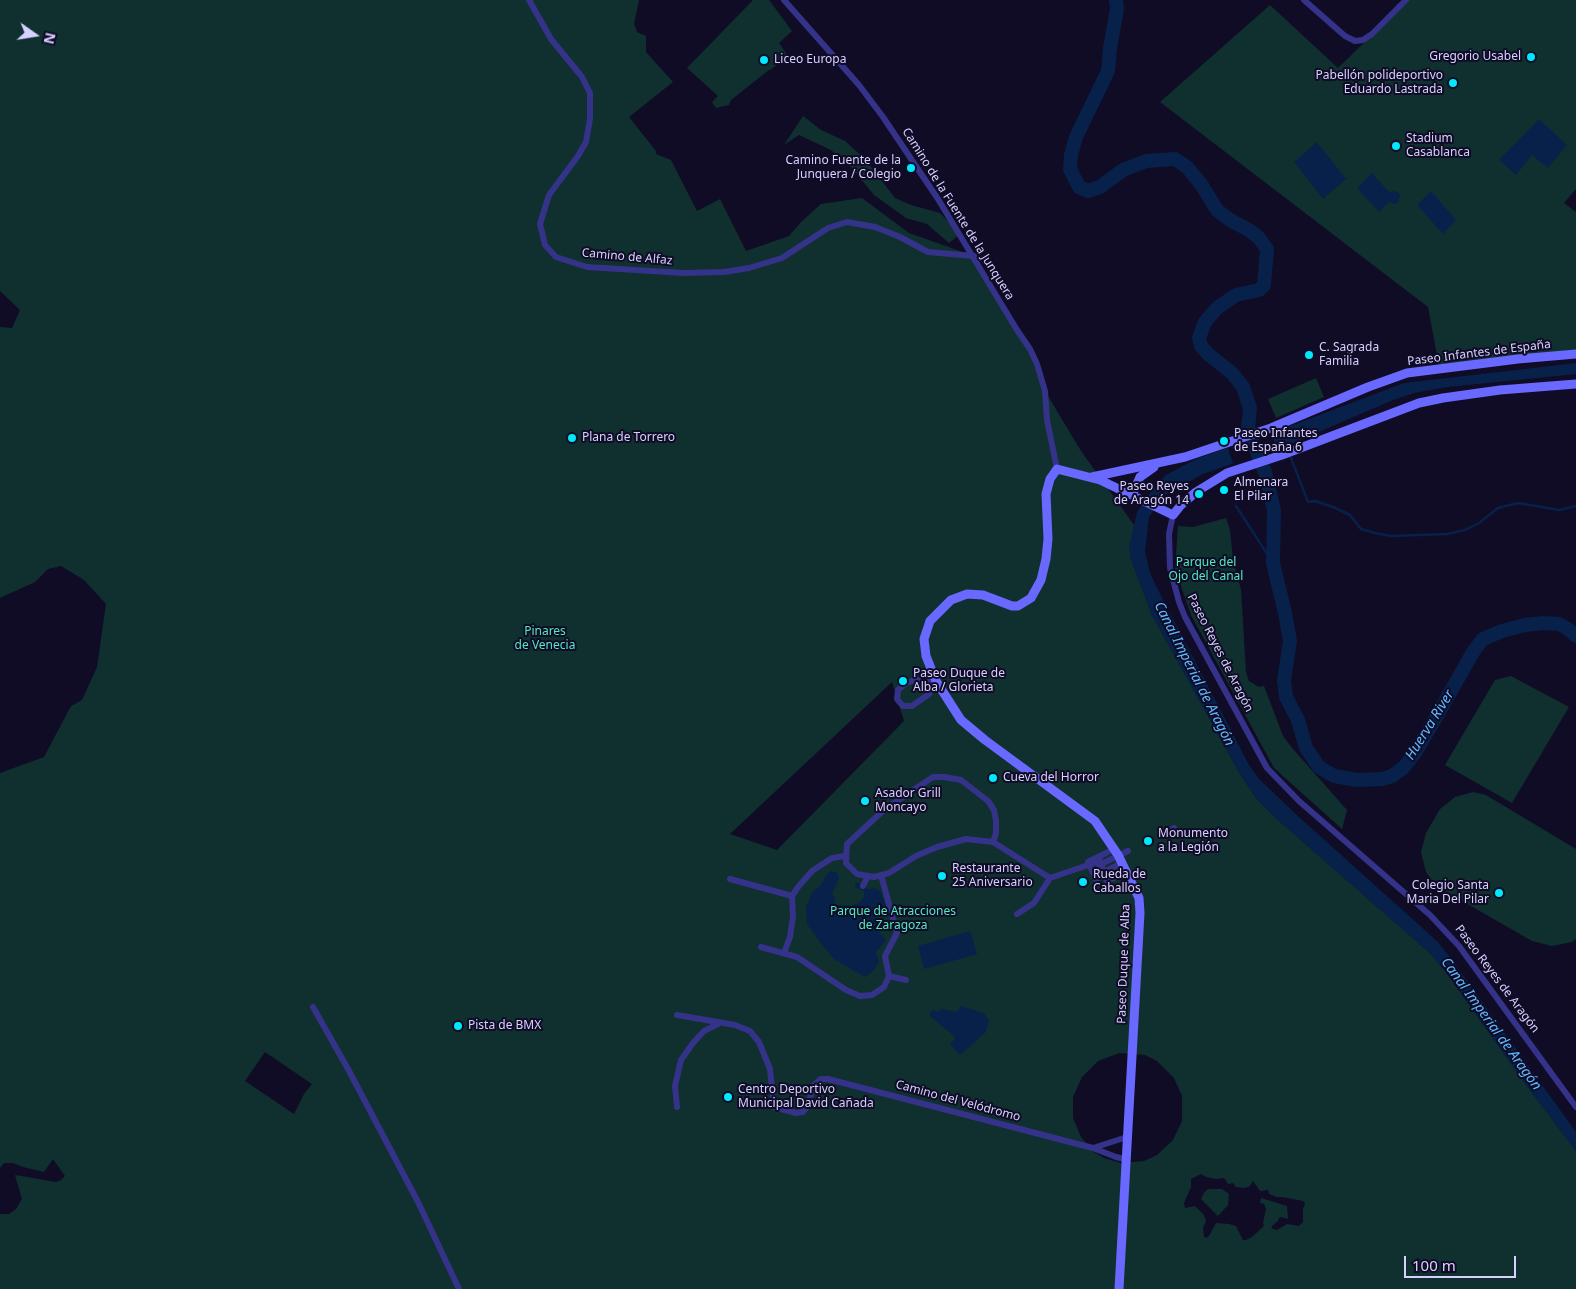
<!DOCTYPE html>
<html>
<head>
<meta charset="utf-8">
<style>
  body { margin:0 }
  #map { position:relative; width:1576px; height:1289px; overflow:hidden; background:#100c26; font-family:"Noto Sans",sans-serif }
  canvas { display:block }
  .north { position:absolute; left:10px; top:10px; width:50px; height:50px; -webkit-text-stroke:4px #100c26; paint-order:stroke; rotate:103deg; font-size:14px; font-weight:700; line-height:20px; text-align:center; color:#d6d1ff }
  .north::after { content:''; display:block; margin:auto; width:18px; height:22px; background:#d6d1ff; clip-path:polygon(50% 0,100% 100%,50% 72%,0 100%) }
  .scale { position:absolute; left:1404px; top:1256px; width:112px; height:22px; box-sizing:border-box; border:2px solid #d6d1ff; border-top:0; padding-left:6px; font-size:15px; line-height:18px; white-space:nowrap; color:#d6d1ff; -webkit-text-stroke:4px #100c26; paint-order:stroke }
</style>
</head>
<body>
<div id="map">
<canvas width="1576" height="1289"></canvas>
<div class="north">N</div>
<div class="scale">100 m</div>
</div>
<script>
const c = document.querySelector('canvas').getContext('2d');
c.lineJoin = 'round';
function fill(path, color) { c.fillStyle = color; c.fill(path, 'evenodd'); }
const poly = rows => new Path2D(rows.map(r => 'M' + r).join(''));
function stroke(path, color, width, dash) { c.strokeStyle = color; c.lineWidth = width; c.lineCap = dash ? 'butt' : 'round'; c.setLineDash(dash || []); c.stroke(path); }
function label(font, color, halo, rows, align = 'center') {
  c.font = font + ' "Noto Sans",sans-serif'; c.lineWidth = 4; c.setLineDash([]); c.textBaseline = 'middle'; c.strokeStyle = halo; c.fillStyle = color; for (const [text, x, y, turn = 0] of rows) {
    c.save(); c.translate(x, y); c.rotate((+turn || 0) * Math.PI / 180); c.textAlign = isNaN(turn) ? turn : align; if (halo) c.strokeText(text, 0, 0); c.fillText(text, 0, 0); c.restore();
  }
}
const green = poly([
  [0,0,639,0,634,24,637,32,646,36,646,52,673,82,629,117,656,151,656,154,671,160,697,211,720,199,746,251,789,236,801,222,821,204,862,198,909,233,974,256,1030,349,1045,391,1081,451,1134,525,1130,556,1152,615,1239,772,1256,798,1277,819,1431,954,1448,975,1521,1078,1576,1151,1576,1289,0,1289,0,1214,9,1214,16,1209,22,1199,15,1175,56,1182,61,1180,65,1176,53,1159,44,1172,23,1167,13,1163,4,1163,0,1168,0,773,44,757,71,706,82,700,97,667,106,604,84,580,61,566,48,569,35,582,0,598,0,327,12,328,20,310,0,291],
  [892,682,904,721,777,850,730,834],
  [265,1052,312,1084,304,1094,294,1114,245,1081],
  [1119,1053,1145,1055,1157,1061,1174,1078,1182,1096,1182,1121,1173,1140,1157,1155,1144,1161,1121,1163,1104,1158,1094,1152,1081,1137,1073,1118,1073,1097,1082,1077,1098,1061],
  [1201,1174,1206,1177,1216,1179,1224,1178,1228,1184,1233,1183,1236,1187,1243,1188,1249,1187,1253,1181,1260,1191,1268,1190,1269,1194,1277,1197,1283,1197,1303,1201,1305,1204,1303,1209,1303,1222,1299,1226,1287,1224,1277,1230,1273,1229,1271,1227,1278,1221,1279,1218,1281,1217,1288,1219,1287,1206,1261,1198,1260,1203,1264,1204,1266,1209,1263,1223,1264,1226,1252,1237,1246,1240,1243,1240,1236,1226,1229,1224,1216,1223,1209,1236,1207,1238,1204,1237,1203,1228,1206,1221,1204,1215,1195,1206,1185,1208,1184,1203,1191,1187,1191,1179],
  [753,0,769,0,792,31,779,43,788,56,770,70,769,70,731,100,729,105,716,108,712,102,718,96,687,68],
  [1408,0,1576,0,1576,189,1564,203,1576,212,1576,354,1439,366,1428,307,1160,102,1270,5,1338,68],
  [803,116,821,130,845,141,865,159,895,198,911,205,940,213,960,234,949,243,927,224,906,218,874,195,852,168,831,150,799,135,784,145],
  [1316,378,1324,397,1276,418,1268,399],
  [1226,518,1230,530,1233,559,1241,590,1246,672,1249,681,1259,687,1264,686,1283,736,1293,749,1347,810,1342,829,1274,768,1191,615,1175,569,1178,526,1193,527],
  [1511,676,1569,707,1512,803,1445,765,1495,680],
  [1473,792,1486,795,1576,849,1576,939,1572,942,1552,946,1532,941,1436,886,1426,872,1421,852,1426,833,1440,809,1455,797],
  [1208,1189,1222,1189,1229,1194,1228,1205,1218,1216,1201,1199,1204,1193]
]);
const water = poly([
  [1539,119,1567,145,1548,168,1532,155,1516,175,1499,160],
  [1317,142,1346,179,1323,199,1294,162],
  [1372,173,1389,192,1394,191,1399,193,1400,196,1399,200,1397,203,1394,204,1389,202,1379,212,1357,188],
  [1431,191,1456,220,1443,234,1417,205],
  [1576,363,1576,374,1448,387,1414,393,1393,400,1298,441,1203,474,1165,495,1149,517,1145,552,1150,573,1160,594,1249,765,1259,779,1299,817,1438,942,1455,964,1576,1132,1576,1151,1521,1078,1448,975,1431,954,1277,819,1256,798,1239,772,1152,615,1130,556,1129,547,1137,512,1153,489,1166,475,1196,459,1293,425,1404,383],
  [831,871,837,873,839,878,832,894,835,898,834,903,838,905,851,906,859,903,864,897,864,891,855,887,856,882,869,889,875,888,881,892,886,908,874,914,880,933,886,940,876,952,879,962,873,971,865,977,834,959,819,941,807,924,806,907,813,891,820,886,826,875],
  [970,931,977,954,924,969,918,946],
  [960,1006,984,1013,989,1020,986,1032,960,1055,950,1044,955,1038,954,1036,929,1015,932,1010,939,1012,941,1009,957,1012]
]);
const pier = poly([
  [1272,430,1276,451,1234,466,1227,446]
]);
const stream = poly([
  [1291,458,1308,502,1315,501,1333,507,1350,515,1361,529,1375,533,1391,536,1447,534,1465,530,1479,523,1498,508,1518,503,1559,510,1576,506],
  [1236,506,1273,563]
]);
const river = poly([
  [1116,0,1117,9,1110,48,1108,71,1076,137,1071,155,1070,169,1079,187,1088,191,1100,187,1123,170,1146,161,1175,159,1187,167,1201,184,1217,210,1230,220,1249,230,1259,238,1267,249,1264,285,1259,290,1236,295,1217,308,1205,322,1199,338,1201,346,1208,354,1232,373,1243,387,1250,408,1248,429,1252,439],
  [1256,450,1265,472,1274,510,1273,563,1285,613,1290,641,1284,680,1286,697,1298,720,1306,748,1319,767,1334,776,1357,780,1382,779,1392,776,1403,768,1415,753,1434,721,1473,652,1483,639,1502,631,1525,625,1543,623,1559,624,1568,629,1576,636]
]);
const street = poly([
  [529,0,551,39,582,77,590,93,590,119,586,142,578,156,549,195,540,224,545,245,556,257,587,267,684,273,724,272,749,268,782,258,828,228,847,222,875,227,900,237,928,252,974,256],
  [784,0,859,85,883,117,938,199,1017,330,1030,349,1037,364,1045,391,1047,420,1057,469],
  [1304,0,1345,36,1355,41,1363,40,1372,34,1406,0],
  [1173,515,1169,534,1170,568,1179,602,1185,617,1267,768,1299,801,1430,915,1459,946,1576,1107],
  [915,680,936,681,929,694,912,706,903,706,897,699,898,690,906,683,915,680],
  [1167,832,1174,828],
  [993,842,996,833,996,821,994,810,988,801,961,780,944,777,933,777,885,809,847,844,846,863,857,874,874,877,889,873,916,856,937,847,966,839,993,842,1050,878,1100,861],
  [1099,858,1107,881,1127,872],
  [1099,865,1128,851],
  [1104,872,1122,863],
  [1105,875,1096,879,1088,862,1114,849],
  [730,879,792,896],
  [863,886,868,876],
  [1017,914,1034,903,1050,878],
  [761,947,797,957,846,990,860,996,872,995,884,987,889,976,885,956,897,933,881,875],
  [784,953,790,937,793,916,792,896,798,887,812,871,832,858,845,856],
  [889,976,906,980],
  [313,1007,348,1069,418,1202,459,1289],
  [677,1015,735,1025,750,1031,759,1042,770,1069,774,1107,796,1113,803,1112,807,1107,814,1085,821,1079,828,1079,1093,1148,1116,1157,1125,1159],
  [677,1107,675,1086,681,1060,693,1043,704,1031,718,1024],
  [1093,1148,1127,1137]
]);
const secondary = poly([
  [1092,477,1185,457,1271,428,1368,387,1407,373,1518,359,1576,354],
  [1132,495,1140,477,1154,467],
  [1119,1289,1140,913,1139,898,1118,855,1095,821,985,740,961,720,936,681,926,656,924,639,930,621,951,600,967,594,983,595,1012,606,1018,606,1031,598,1041,580,1046,559,1048,539,1046,494,1050,479,1057,469,1100,480,1173,515,1181,505,1196,492,1227,473,1282,455,1419,403,1443,398,1500,390,1576,384]
]);
const markers = [
  [1531,57,5,"#00e8fc"],
  [764,60,5,"#00e8fc"],
  [1453,83,5,"#00e8fc"],
  [1396,146,5,"#00e8fc"],
  [911,168,5,"#00e8fc"],
  [1309,355,5,"#00e8fc"],
  [572,438,5,"#00e8fc"],
  [1224,441,5,"#00e8fc"],
  [1224,490,5,"#00e8fc"],
  [1199,494,5,"#00e8fc"],
  [903,681,5,"#00e8fc"],
  [993,778,5,"#00e8fc"],
  [865,801,5,"#00e8fc"],
  [1148,841,5,"#00e8fc"],
  [942,876,5,"#00e8fc"],
  [1083,882,5,"#00e8fc"],
  [1499,893,5,"#00e8fc"],
  [458,1026,5,"#00e8fc"],
  [728,1097,5,"#00e8fc"]
];
const poiNames = [
  ["Gregorio Usabel",1521,57,"right"],
  ["Liceo Europa",774,60],
  ["Pabellón polideportivo",1443,76,"right"],
  ["Eduardo Lastrada",1443,90,"right"],
  ["Stadium",1406,139],
  ["Casablanca",1406,153],
  ["Camino Fuente de la",901,161,"right"],
  ["Junquera / Colegio",901,175,"right"],
  ["C. Sagrada",1319,348],
  ["Familia",1319,362],
  ["Paseo Infantes",1234,434],
  ["de España 6",1234,448],
  ["Plana de Torrero",582,438],
  ["Almenara",1234,483],
  ["El Pilar",1234,497],
  ["Paseo Reyes",1189,487,"right"],
  ["de Aragón 14",1189,501,"right"],
  ["Paseo Duque de",913,674],
  ["Alba / Glorieta",913,688],
  ["Cueva del Horror",1003,778],
  ["Asador Grill",875,794],
  ["Moncayo",875,808],
  ["Monumento",1158,834],
  ["a la Legión",1158,848],
  ["Restaurante",952,869],
  ["25 Aniversario",952,883],
  ["Rueda de",1093,875],
  ["Caballos",1093,889],
  ["Colegio Santa",1489,886,"right"],
  ["Maria Del Pilar",1489,900,"right"],
  ["Pista de BMX",468,1026],
  ["Centro Deportivo",738,1090],
  ["Municipal David Cañada",738,1104]
];
const streetNames = [
  ["Camino de la Fuente de la Junquera",958,214,58],
  ["Camino de Alfaz",627,257,5],
  ["Paseo Infantes de España",1479,353,-7],
  ["Paseo Reyes de Aragón",1220,653,63],
  ["Paseo Duque de Alba",1124,964,-88],
  ["Paseo Reyes de Aragón",1497,979,53],
  ["Camino del Velódromo",958,1101,15]
];
const parkNames = [
  ["Parque del",1206,563],
  ["Ojo del Canal",1206,577],
  ["Pinares",545,632],
  ["de Venecia",545,646],
  ["Parque de Atracciones",893,912],
  ["de Zaragoza",893,926]
];
const waterNames = [
  ["Canal Imperial de Aragón",1194,674,63],
  ["Huerva River",1430,725,-58],
  ["Canal Imperial de Aragón",1491,1024,54]
];
fill(green, '#0f302f');
fill(water, '#07214a');
fill(pier, '#100c26');
stroke(stream, '#07214a', 2.5);
stroke(river, '#07214a', 14);
stroke(street, '#353389', 6);
stroke(secondary, '#6968ff', 9);
for (const [x, y, r, color] of markers) { const dot = new Path2D(); dot.arc(x, y, r, 0, 2 * Math.PI); c.fillStyle = color; c.fill(dot); stroke(dot, '#100c26', 2); }
label('12px', '#d6d1ff', '#100c26', poiNames, 'left');
label('12px', '#d6d1ff', '#100c26', streetNames);
label('12px', '#52eac1', '#100c26', parkNames);
label('italic 14px', '#5fb8ff', '#100c26', waterNames);
</script>
</body>
</html>
